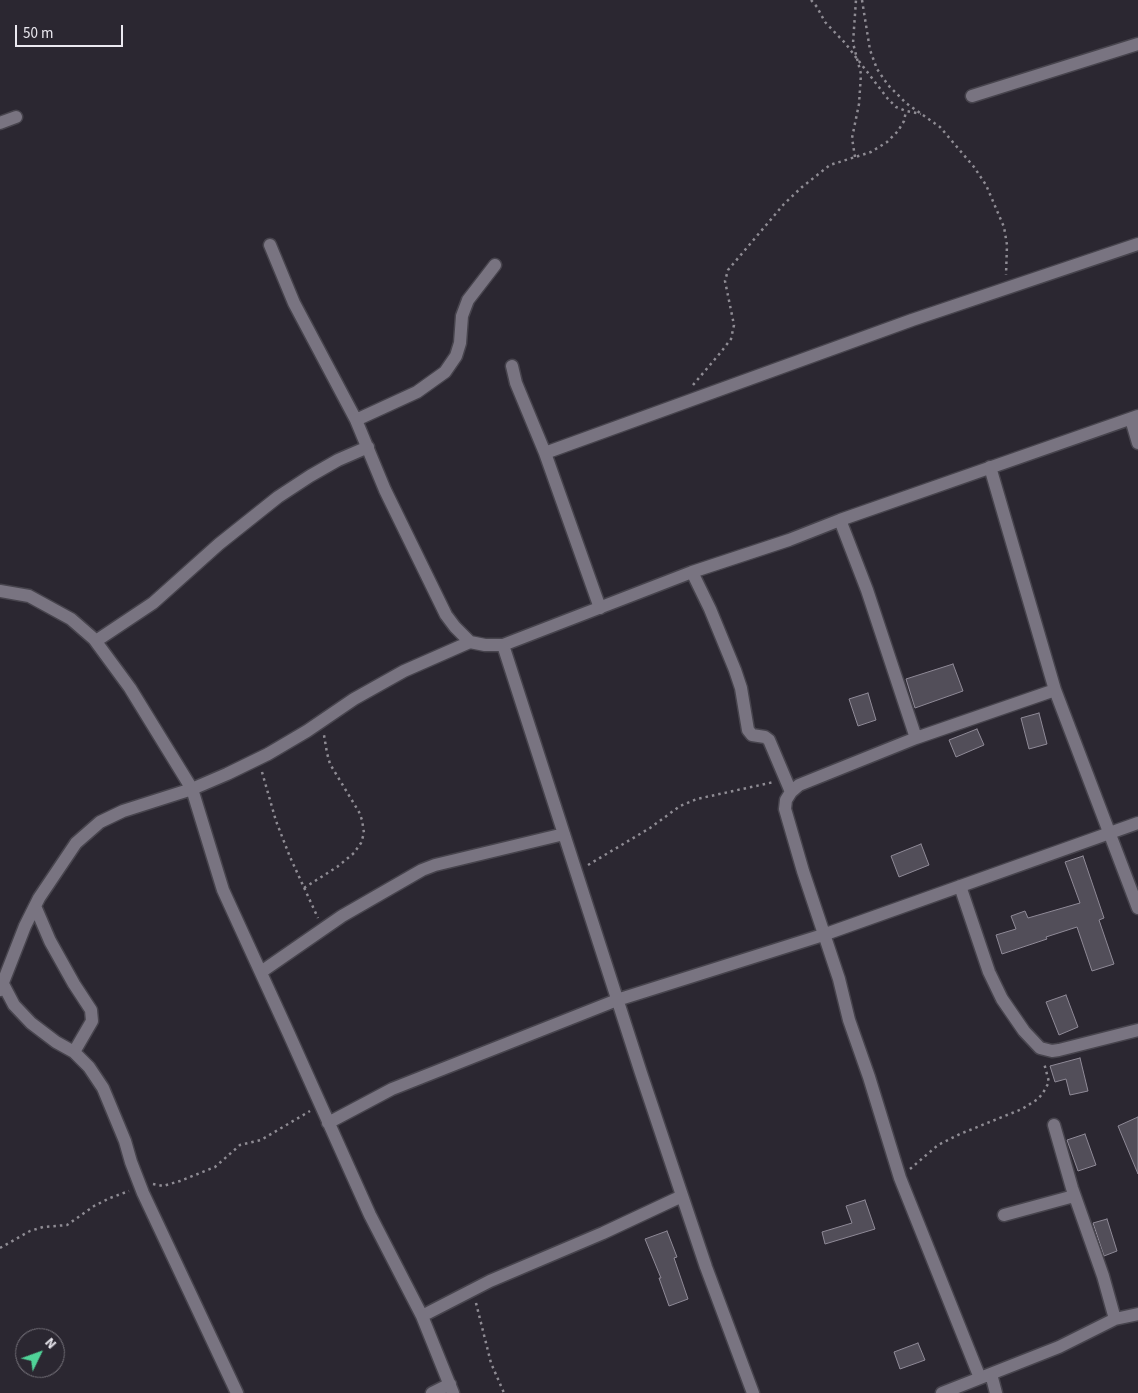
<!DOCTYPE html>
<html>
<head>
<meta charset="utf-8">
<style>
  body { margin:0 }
  #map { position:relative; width:1138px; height:1393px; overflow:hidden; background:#2b2731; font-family:"Source Sans 3",sans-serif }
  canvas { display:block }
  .north { position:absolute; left:15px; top:1328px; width:50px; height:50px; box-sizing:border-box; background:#2b2731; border:1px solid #78757d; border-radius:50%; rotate:48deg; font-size:14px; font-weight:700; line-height:20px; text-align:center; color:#ebe9f0 }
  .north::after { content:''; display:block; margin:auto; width:18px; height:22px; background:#50d398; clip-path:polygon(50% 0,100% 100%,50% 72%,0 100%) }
  .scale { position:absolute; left:15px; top:25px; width:108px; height:22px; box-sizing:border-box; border:2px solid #ebe9f0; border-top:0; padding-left:6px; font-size:15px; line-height:18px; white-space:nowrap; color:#ebe9f0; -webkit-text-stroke:4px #2b2731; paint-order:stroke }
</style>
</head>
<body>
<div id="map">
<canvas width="1138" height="1393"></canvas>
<div class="north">N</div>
<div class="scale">50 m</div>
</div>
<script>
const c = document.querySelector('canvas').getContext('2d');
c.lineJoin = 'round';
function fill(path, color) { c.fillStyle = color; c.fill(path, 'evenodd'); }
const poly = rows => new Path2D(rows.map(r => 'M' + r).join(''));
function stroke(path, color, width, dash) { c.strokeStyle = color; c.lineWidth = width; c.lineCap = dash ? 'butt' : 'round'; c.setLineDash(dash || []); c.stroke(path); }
const building = poly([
  [953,664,963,691,915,708,906,679,953,664],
  [868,693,876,720,858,726,849,699,868,693],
  [1039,713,1047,744,1029,749,1021,718,1039,713],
  [977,729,984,745,956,757,949,740,977,729],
  [921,844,929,865,899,877,891,856,921,844],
  [1083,856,1104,918,1099,920,1114,964,1092,971,1077,927,1046,937,1047,939,1002,954,996,935,1016,929,1011,916,1025,911,1028,918,1080,903,1065,862,1083,856],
  [1066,995,1078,1027,1059,1035,1046,1002,1066,995],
  [1080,1058,1088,1091,1070,1095,1066,1079,1055,1082,1050,1066,1080,1058],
  [1138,1117,1138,1174,1118,1126,1138,1117],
  [1085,1134,1096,1165,1078,1171,1067,1140,1085,1134],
  [865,1200,875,1229,825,1244,822,1232,852,1223,846,1206,865,1200],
  [1107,1219,1117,1251,1104,1256,1093,1223,1107,1219],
  [667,1231,677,1257,674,1258,688,1299,669,1306,659,1278,661,1278,645,1239,667,1231],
  [918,1343,925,1360,900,1369,894,1352,918,1343]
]);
const path = poly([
  [811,0,817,7,825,22,845,43,888,99,896,107,906,111,921,114],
  [862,0,870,50,877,69,888,85,906,103,940,127,974,167,986,185,1004,227,1007,245,1006,275],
  [855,157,852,138,859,104,861,74,853,43,856,0],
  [693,385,721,352,731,339,734,325,725,281,728,270,784,204,802,187,830,165,871,152,887,142,898,131,904,121,906,111],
  [262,772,276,821,290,857,318,918],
  [588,865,650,828,680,806,697,799,774,782],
  [304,888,337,867,354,853,361,843,364,833,362,820,359,812,330,764,327,753,324,735],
  [910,1169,938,1145,960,1134,1022,1109,1038,1099,1043,1093,1049,1082,1044,1063],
  [153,1184,163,1186,180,1181,215,1167,240,1145,261,1140,310,1111],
  [0,1248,30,1231,43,1227,67,1225,94,1206,110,1198,129,1191],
  [476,1303,491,1363,504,1393]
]);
const street = poly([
  [972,96,1138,44],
  [0,123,16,117],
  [270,245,294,303,356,420,385,490,446,615,455,627,470,642,485,645,503,645,692,572,789,540,840,520,1138,416],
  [512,366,516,383,545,453,600,608],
  [1131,419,1138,443],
  [356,420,417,392,445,372,456,356,460,343,462,316,468,300,495,265],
  [545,453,912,320,1138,244],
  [990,467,1055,690,1138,908],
  [840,520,867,590,916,738],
  [692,572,710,609,735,670,741,688,748,730,752,735,765,737,769,740,791,792],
  [0,591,29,596,71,619,94,639,130,688,192,789,223,890,288,1032,370,1215,422,1316,453,1393],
  [96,641,153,603,219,544,278,497,310,476,338,460,368,447],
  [503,645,641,1073,706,1267,753,1393],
  [960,886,989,972,1002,999,1024,1031,1040,1048,1052,1051,1059,1050,1138,1030],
  [35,906,50,941,74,984,91,1010,92,1021,74,1052],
  [261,972,342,916,422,870,435,865,564,834],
  [3,984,14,1005,31,1023,56,1042,74,1052,89,1067,103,1088,125,1141,131,1162,143,1193,237,1393],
  [0,990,25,926,39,898,76,843,100,822,123,811,192,789,227,774,268,754,307,731,354,699,404,671,470,642],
  [328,1123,392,1089,617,1000,823,935,1138,823],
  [1054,1125,1072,1188,1103,1276,1115,1319],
  [1004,1215,1074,1196],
  [422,1316,490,1281,603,1233,682,1196],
  [991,1374,996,1393],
  [980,1378,900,1178,869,1077,849,1020,839,979,803,871,785,809,786,800,791,792,799,785,916,738,1055,690],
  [432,1393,450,1384],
  [942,1393,1059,1347,1115,1319,1138,1314]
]);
fill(building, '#524e59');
stroke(building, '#8f8a97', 1);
stroke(street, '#47444d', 15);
stroke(path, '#8f8c94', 2.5, [2.5, 4]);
stroke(street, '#797481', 12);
</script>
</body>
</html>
